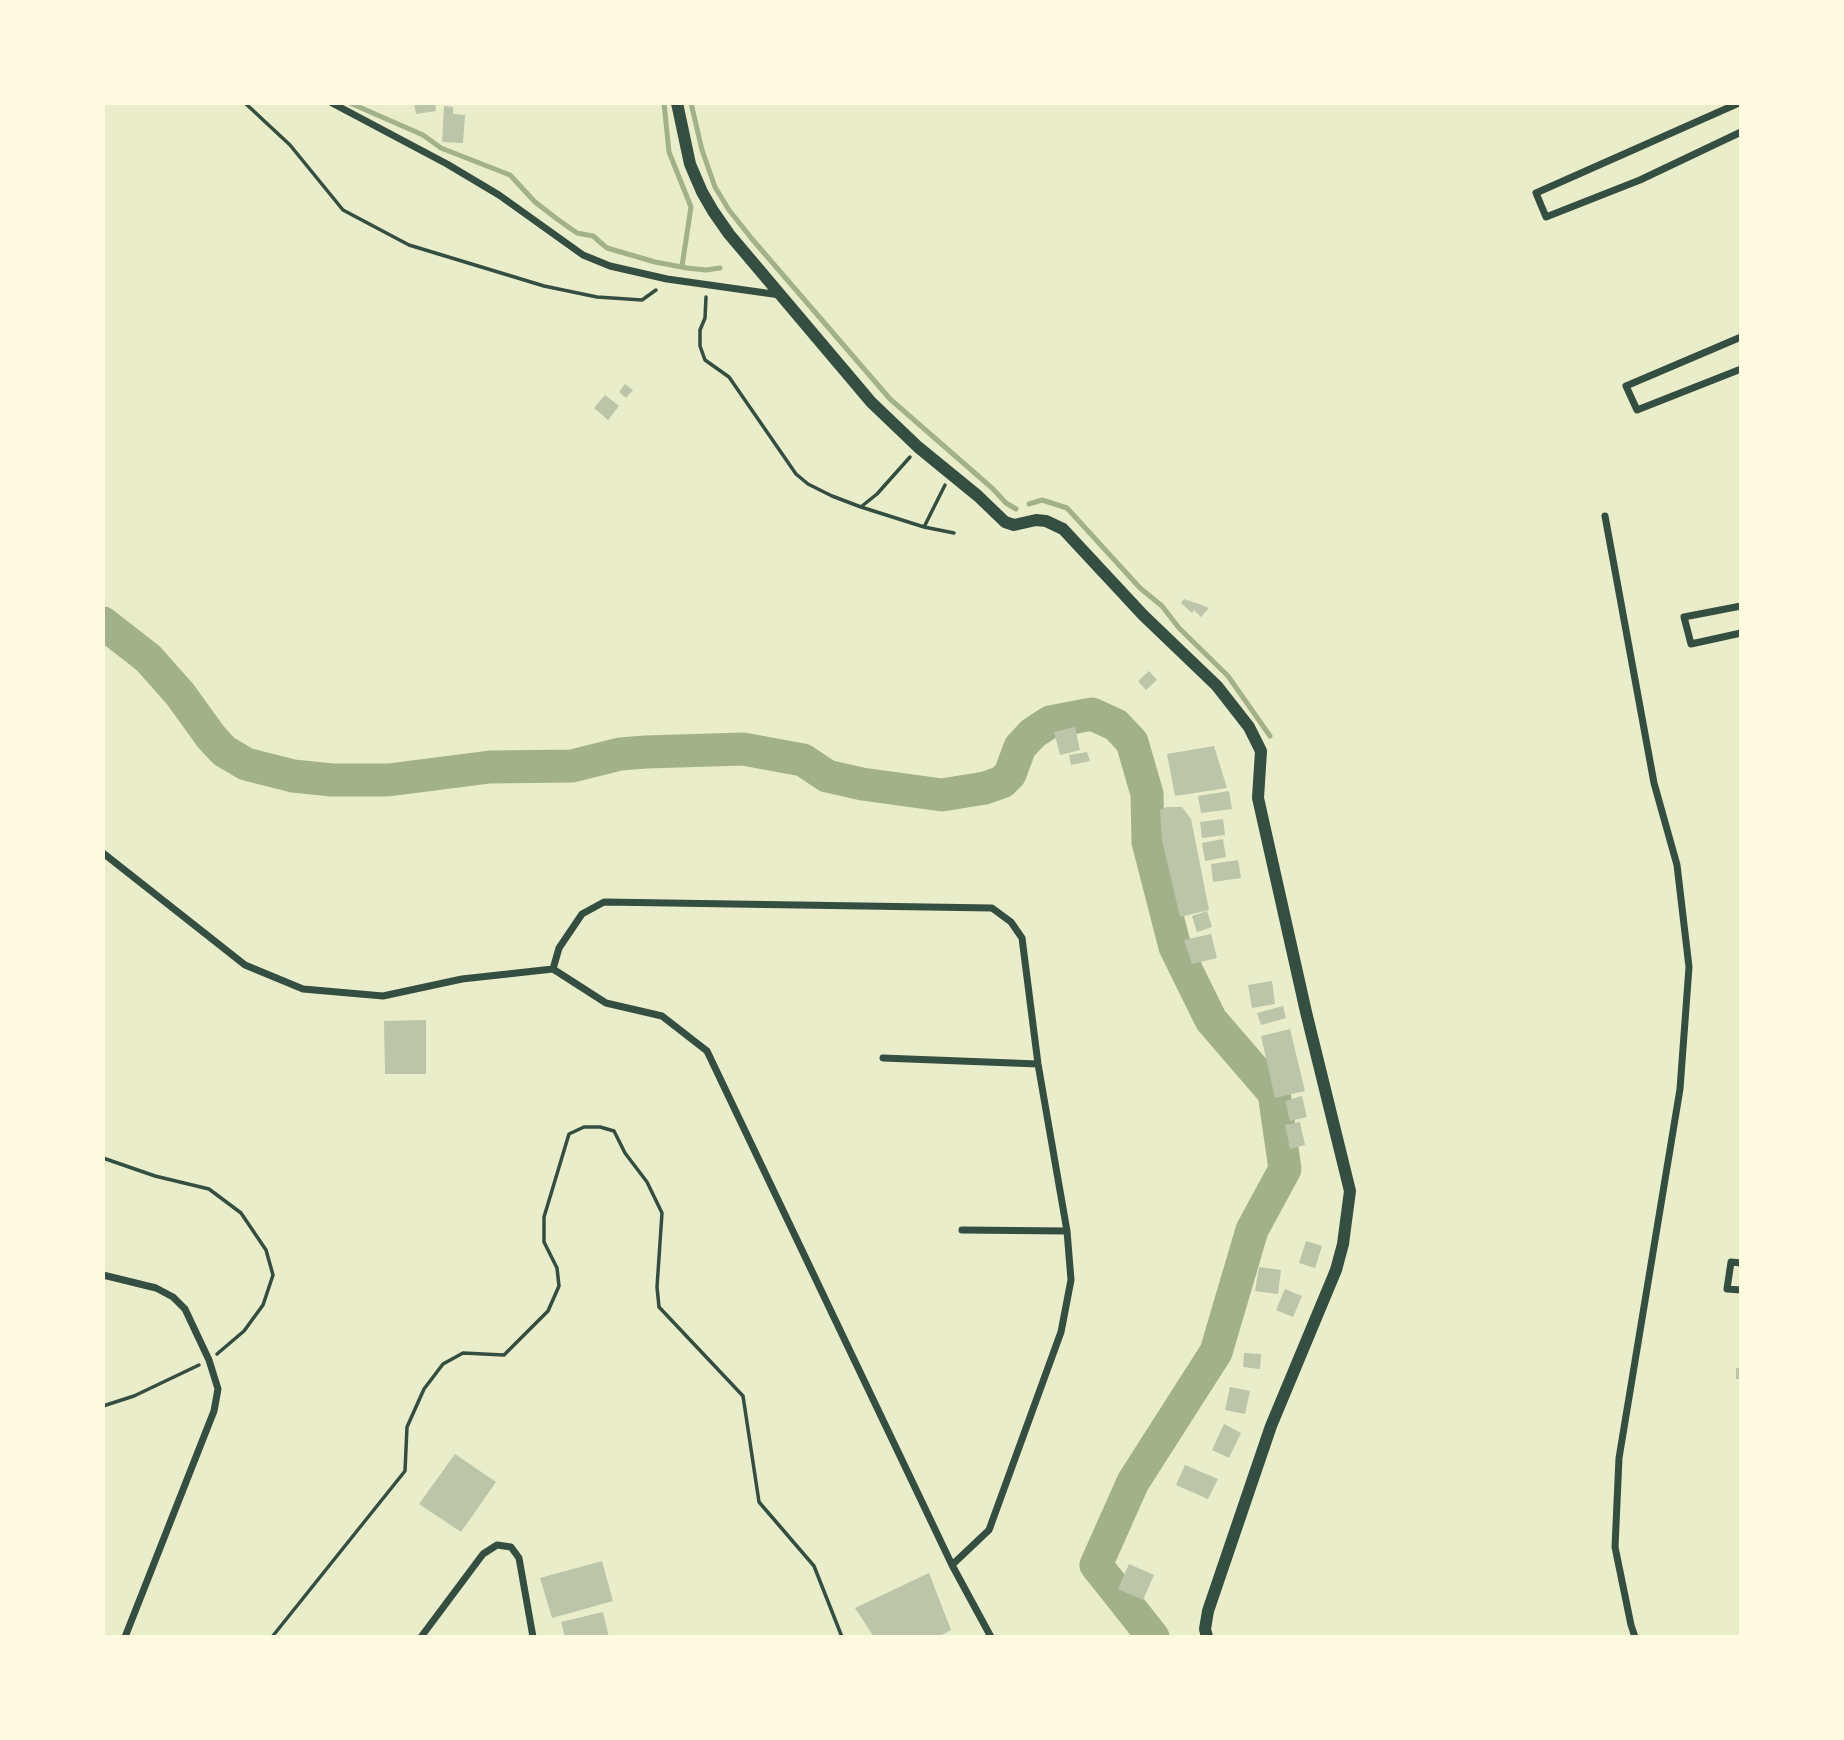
<!DOCTYPE html>
<html>
<head>
<meta charset="utf-8">
<style>
  body { margin:0 }
  #map { position:relative; width:1844px; height:1740px; overflow:hidden; background:#e9edc9; font-family:Quicksand,sans-serif }
  canvas { display:block }
  .frame { position:absolute; inset:0; border:105px solid #fefae0; pointer-events:none }
</style>
</head>
<body>
<div id="map">
<canvas width="1844" height="1740"></canvas>
<div class="frame"></div>
</div>
<script>
const c = document.querySelector('canvas').getContext('2d');
c.lineJoin = 'round';
const poly = rows => new Path2D(rows.map(r => 'M' + r).join(''));
function stroke(path, color, width, dash) { c.strokeStyle = color; c.lineWidth = width; c.lineCap = dash ? 'butt' : 'round'; c.setLineDash(dash || []); c.stroke(path); }
function fill(path, color) { c.fillStyle = color; c.fill(path, 'evenodd'); }
const stream = poly([
  [350,103,423,135,441,148,510,175,535,202,557,219,577,233,593,236,607,248,655,262,687,268,706,270,720,268],
  [664,103,669,152,691,207,682,266],
  [691,103,702,150,715,187,729,210,752,239,890,399,992,488,1006,503,1016,509],
  [1029,504,1042,500,1067,508,1140,588,1162,606,1179,628,1228,676,1270,736]
]);
const river = poly([
  [103,623,148,658,180,694,211,737,224,751,246,764,293,776,332,780,388,780,490,767,572,766,620,754,646,752,743,749,803,760,827,776,862,784,942,795,985,788,1002,782,1010,774,1020,747,1033,733,1050,722,1092,714,1116,725,1132,742,1147,794,1148,842,1175,947,1211,1020,1274,1093,1285,1169,1252,1230,1216,1352,1133,1482,1096,1565,1153,1637]
]);
const building = poly([
  [414,103,435,103,436,111,416,114],
  [444,106,453,107,453,114,465,115,463,143,442,142],
  [625,384,633,390,626,398,619,392],
  [605,395,619,406,608,420,594,408],
  [1184,599,1199,604,1209,608,1201,617,1194,610,1192,613,1181,603],
  [1149,671,1157,680,1146,690,1138,681],
  [1075,727,1080,750,1060,755,1054,732],
  [1214,746,1227,788,1175,796,1167,754],
  [1087,752,1090,761,1071,765,1069,755],
  [1229,791,1232,809,1201,813,1198,796],
  [1167,807,1182,807,1191,819,1209,910,1180,917,1162,840,1160,810],
  [1223,819,1225,835,1202,838,1200,822],
  [1223,839,1226,857,1205,861,1202,843],
  [1238,860,1241,878,1213,882,1211,864],
  [1207,911,1212,927,1197,932,1192,916],
  [1211,934,1217,958,1192,964,1184,940],
  [1272,981,1275,1004,1252,1008,1248,985],
  [1283,1006,1286,1018,1261,1025,1257,1013],
  [426,1020,426,1074,385,1074,384,1021],
  [1290,1029,1305,1091,1275,1098,1261,1036],
  [1302,1096,1307,1117,1290,1121,1285,1101],
  [1300,1122,1305,1145,1290,1149,1285,1125],
  [1306,1241,1322,1246,1315,1268,1299,1263],
  [1259,1267,1281,1270,1278,1294,1255,1291],
  [1285,1289,1302,1296,1293,1317,1276,1310],
  [1244,1353,1261,1354,1260,1369,1243,1367],
  [1736,1368,1741,1368,1741,1379,1736,1379],
  [1230,1387,1250,1391,1245,1414,1225,1410],
  [1224,1424,1241,1433,1229,1458,1212,1450],
  [455,1454,496,1482,461,1532,419,1504],
  [1185,1465,1218,1479,1208,1499,1176,1485],
  [602,1561,613,1601,552,1618,540,1578],
  [1129,1564,1154,1575,1143,1600,1118,1589],
  [929,1573,951,1630,938,1637,874,1637,855,1608],
  [603,1612,609,1637,565,1637,561,1622]
]);
const path = poly([
  [245,103,290,145,343,210,409,245,544,286,597,297,642,300,656,290],
  [706,297,705,318,700,330,700,346,705,360,729,377,796,474,808,484,832,496,861,507,924,527,954,533],
  [862,506,877,494,910,457],
  [924,527,945,485],
  [103,1158,155,1176,209,1189,241,1213,266,1250,273,1275,263,1305,244,1331,217,1354],
  [103,1406,134,1396,199,1365],
  [272,1637,405,1471,407,1427,424,1389,443,1364,463,1353,504,1355,548,1311,559,1286,557,1268,544,1242,544,1217,569,1134,584,1127,600,1127,614,1131,625,1153,647,1182,662,1213,657,1287,659,1307,743,1396,759,1502,814,1566,842,1637]
]);
const minor = poly([
  [332,103,447,164,499,195,583,255,610,266,667,279,780,295],
  [1739,103,1536,193,1546,217,1640,180,1741,132],
  [1741,337,1626,386,1637,410,1741,369],
  [1605,516,1654,783,1677,865,1689,967,1680,1089,1619,1458,1615,1547,1631,1625,1635,1637],
  [1741,606,1684,617,1691,644,1741,633],
  [103,853,245,965,303,989,383,996,462,979,553,969,606,1003,662,1016,707,1051,952,1565,991,1637],
  [553,969,559,948,582,914,604,902,992,908,1011,922,1022,938,1038,1064,1067,1231,1071,1280,1061,1332,989,1530,952,1565],
  [883,1058,1038,1064],
  [962,1230,1067,1231],
  [1741,1263,1731,1262,1727,1289,1741,1290],
  [103,1275,156,1288,173,1297,185,1309,209,1360,218,1389,214,1411,125,1637],
  [421,1637,483,1554,497,1545,511,1547,519,1558,533,1637]
]);
const tertiary = poly([
  [677,103,690,164,702,192,713,211,729,234,871,402,918,447,978,496,1005,522,1014,525,1036,520,1046,521,1063,529,1143,615,1217,686,1249,727,1261,751,1258,798,1306,1012,1350,1191,1343,1244,1336,1270,1271,1426,1208,1611,1205,1629,1207,1637]
]);
stroke(stream, '#a3b18a', 5);
stroke(river, '#a3b18a', 33);
fill(building, '#bcc5a7');
stroke(path, '#344e41', 3.5);
stroke(minor, '#344e41', 7);
stroke(tertiary, '#344e41', 12);
</script>
</body>
</html>
